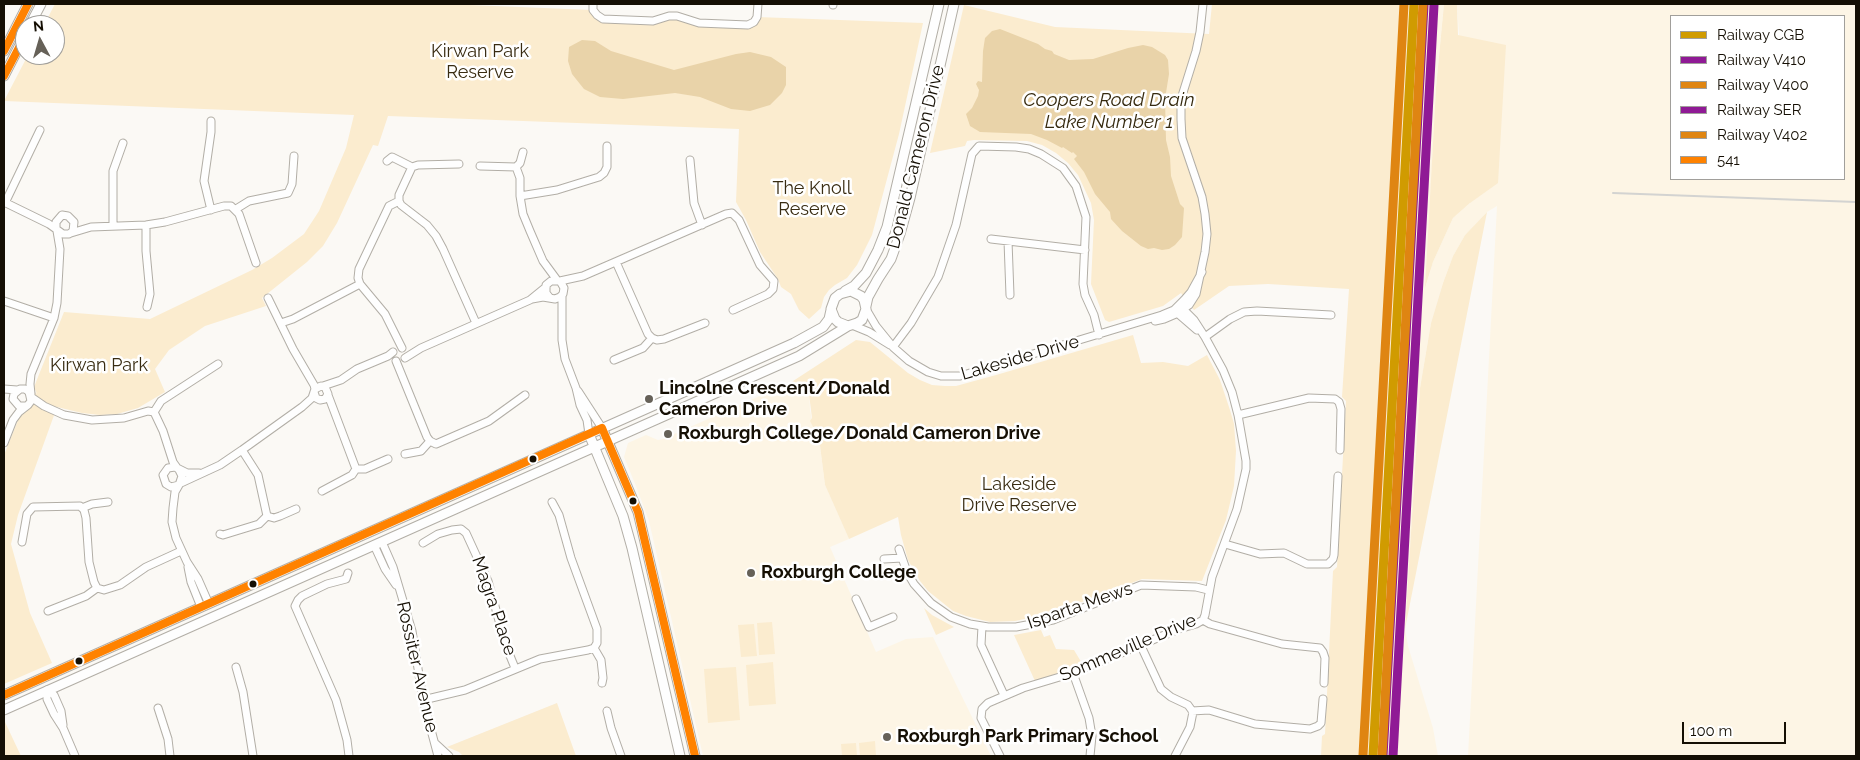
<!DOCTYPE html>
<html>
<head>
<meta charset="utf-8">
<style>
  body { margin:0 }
  #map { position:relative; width:1860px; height:760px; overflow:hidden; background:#fbf9f5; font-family:Raleway,sans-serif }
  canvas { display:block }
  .frame { position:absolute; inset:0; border:5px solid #150f04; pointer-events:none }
  .legend { position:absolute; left:1670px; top:15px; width:175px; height:165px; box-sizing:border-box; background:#fff; border:1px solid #a19f9b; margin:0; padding:6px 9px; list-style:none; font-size:15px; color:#150f04 }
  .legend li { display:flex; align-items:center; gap:10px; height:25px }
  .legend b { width:25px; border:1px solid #a19f9b }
  .north { position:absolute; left:15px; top:15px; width:50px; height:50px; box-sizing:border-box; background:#fff; border:1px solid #a19f9b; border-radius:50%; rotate:354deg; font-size:14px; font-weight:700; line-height:20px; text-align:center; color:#150f04 }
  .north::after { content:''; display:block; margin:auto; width:18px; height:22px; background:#666158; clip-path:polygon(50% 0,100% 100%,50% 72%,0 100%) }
  .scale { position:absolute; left:1682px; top:722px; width:104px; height:22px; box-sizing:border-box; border:2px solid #150f04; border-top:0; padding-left:6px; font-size:15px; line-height:18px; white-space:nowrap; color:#150f04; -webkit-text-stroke:4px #fff; paint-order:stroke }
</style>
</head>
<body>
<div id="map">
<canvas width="1860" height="760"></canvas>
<div class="frame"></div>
<ul class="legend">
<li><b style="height:6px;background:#d09b01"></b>Railway CGB</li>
<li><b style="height:6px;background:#8f1a95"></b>Railway V410</li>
<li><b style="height:6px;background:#df8512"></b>Railway V400</li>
<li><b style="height:6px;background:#8f1a95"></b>Railway SER</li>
<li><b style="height:6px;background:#df8512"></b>Railway V402</li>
<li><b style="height:6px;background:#ff8200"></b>541</li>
</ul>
<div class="north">N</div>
<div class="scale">100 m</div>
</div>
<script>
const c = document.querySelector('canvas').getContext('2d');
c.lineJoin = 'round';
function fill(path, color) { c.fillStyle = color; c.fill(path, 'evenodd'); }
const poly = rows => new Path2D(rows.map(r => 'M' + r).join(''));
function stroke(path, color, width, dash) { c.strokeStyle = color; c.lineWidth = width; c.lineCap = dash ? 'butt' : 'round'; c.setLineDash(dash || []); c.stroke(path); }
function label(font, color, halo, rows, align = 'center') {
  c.font = font + ' Raleway,sans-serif'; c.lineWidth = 5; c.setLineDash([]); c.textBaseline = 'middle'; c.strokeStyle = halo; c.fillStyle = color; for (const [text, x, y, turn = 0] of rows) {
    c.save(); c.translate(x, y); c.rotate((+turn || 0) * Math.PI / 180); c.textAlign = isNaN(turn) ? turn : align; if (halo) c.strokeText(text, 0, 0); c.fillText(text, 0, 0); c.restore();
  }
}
const built = poly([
  [1411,4,1444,4,1436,88,1426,285,1433,262,1453,218,1470,203,1457,4,1856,4,1856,756,1468,756,1497,206,1487,212,1465,235,1453,256,1443,283,1431,323,1420,388,1405,629,1408,646,1433,728,1438,756,1369,756],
  [1671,16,1844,16,1844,179,1671,179],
  [790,383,809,388,810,410,812,420,819,438,825,485,849,539,830,547,876,652,906,639,933,637,991,756,703,756,649,521,636,486,624,457,628,443,646,435,658,440,663,439,771,391,777,396,782,393,783,386]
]);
const green = poly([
  [55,4,445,4,593,10,597,15,653,21,669,16,691,21,748,25,757,17,923,23,899,134,872,235,857,265,847,278,835,285,829,290,824,297,821,308,809,319,799,310,791,294,781,287,778,279,760,252,746,220,736,202,739,129,388,116,378,146,373,145,337,223,323,246,307,262,262,298,266,306,205,326,169,350,155,369,165,392,138,408,117,414,100,415,82,413,57,407,18,515,11,544,30,613,52,663,4,684,4,455,31,388,37,394,34,387,64,312,150,319,252,270,272,258,304,234,319,211,346,148,354,115,4,101,28,55,55,55,55,25,44,25],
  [1212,4,1411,4,1369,756,1321,756,1322,736,1325,734,1333,571,1337,567,1346,401,1342,397,1349,289,1268,284,1229,286,1194,310,1181,293,1163,306,1109,322,1105,320,1091,284,1094,220,1091,203,1078,175,1068,163,1056,153,1042,145,1027,141,974,140,967,141,965,146,930,153,964,5,1055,27,1209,34],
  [1444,4,1457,4,1458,35,1506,45,1498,183,1470,203,1453,218,1433,262,1425,288,1436,88],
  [1487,212,1405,629,1420,388,1431,323,1443,283,1453,256,1465,235],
  [1133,335,1141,363,1163,362,1188,366,1207,355,1220,380,1230,410,1234,424,1236,451,1234,486,1226,520,1202,581,1142,579,1053,613,1015,621,990,622,966,616,953,611,928,591,920,581,908,560,901,535,898,517,849,539,825,485,819,438,810,421,812,418,809,394,809,388,790,383,856,340,870,342,908,373,920,380,932,385,945,386,956,386,996,375],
  [924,608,932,615,954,627,936,635],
  [772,622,775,654,759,655,757,623],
  [754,624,757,656,741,657,738,625],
  [1041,630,1044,637,1050,635,1056,649,1074,650,1083,665,1035,681,1014,635],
  [773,662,776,704,749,706,746,665],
  [736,667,740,720,708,723,704,669],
  [557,703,576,756,463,756,459,752,447,747],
  [5,722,21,756,4,756,4,723],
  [875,741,876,756,860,756,859,743],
  [856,743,857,756,842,756,841,744]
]);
const water = poly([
  [1000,29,1038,44,1045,49,1052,51,1054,54,1069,60,1093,59,1128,48,1143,45,1152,47,1165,55,1168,60,1169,74,1165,99,1166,140,1170,157,1171,176,1180,204,1184,208,1182,237,1175,245,1169,249,1162,250,1154,248,1148,249,1141,246,1122,231,1111,219,1110,212,1095,194,1084,172,1074,159,1077,156,1073,152,1072,153,1063,147,1062,148,1047,140,1031,134,980,132,970,126,966,114,972,108,978,96,979,90,976,84,978,81,982,82,983,51,985,38,992,31],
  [582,40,595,41,611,51,674,70,736,54,750,52,771,57,786,67,786,85,782,93,770,105,750,111,731,109,700,97,675,93,623,99,600,97,584,89,572,74,568,61,569,47]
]);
const minor = poly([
  [593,4,593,10,597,15,603,19,653,21,669,16,677,16,699,23,748,25,754,22,757,17,758,4],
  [833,5,833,4],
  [690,160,694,203,702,225],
  [387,161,392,157,412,167,418,165,459,164],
  [480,166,516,167,520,163,523,152],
  [412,167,399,195,399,201,401,205,427,225,436,236,443,249,476,323],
  [516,167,520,178,520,196,523,214,530,231,543,261,557,280],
  [520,196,557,190,599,177,604,173,607,167,607,146],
  [399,201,389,206,359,269,358,278,360,284,385,314,402,348],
  [4,202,49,224,63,234,69,234,73,231,74,222,68,216,62,215,56,222,56,228],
  [5,203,40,130],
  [236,209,249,201,288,193,292,184,294,156],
  [211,210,204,181,211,132,211,121],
  [146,225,146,251,150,294,147,307],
  [113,226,113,171,123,143],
  [71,233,91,227,146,225,165,222,224,206,231,206,239,214,256,263],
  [991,239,1085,250],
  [1008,241,1010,295],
  [616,262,648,334,652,338,657,340,664,339,705,323],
  [560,281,583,276,726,214,732,213,739,220,760,265,774,281,773,289,768,294,733,310],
  [562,295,562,340,565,359,576,388,580,405,587,420,589,434],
  [268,298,293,349,314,385,315,389],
  [532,299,543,297,555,299,560,297,563,294,564,288,560,281,551,281,546,285,546,293,550,298],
  [4,301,54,318],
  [866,309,876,326,893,347,909,361,928,372,941,376,960,376,1162,315,1174,310,1184,300,1191,292,1202,272],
  [1175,311,1197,330],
  [1155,321,1164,319,1178,313,1189,305,1196,294,1205,252,1207,234,1205,214,1202,197,1182,138,1181,119,1181,99,1196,51,1200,32,1203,4],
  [281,323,293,319,360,284],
  [852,325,869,332,890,345],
  [1205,337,1230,319,1244,312,1257,311,1331,315],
  [893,347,911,323,938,277,956,225,972,154,979,146,1016,147,1029,149,1041,154,1063,168,1076,186,1086,217,1083,284,1085,295,1094,315,1099,335],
  [405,358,421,348,530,300,546,287],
  [614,360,643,348,652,338],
  [396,361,427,437,430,441,436,444,489,421,525,395],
  [323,386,341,380,357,369,388,356,393,352],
  [4,389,17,390],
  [578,391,602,428],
  [31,394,30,384,31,374,54,318,57,303,60,249,57,231],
  [328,395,356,469],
  [31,397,44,406,64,415,92,420,124,418,148,411,154,412,163,431,173,462,178,469],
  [154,412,161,401,218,364],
  [1238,415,1309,398,1335,399,1339,402,1341,409,1340,450],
  [4,443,13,420,19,412,28,405,31,401,29,392,25,389,20,389,14,394,13,399,19,406,25,406],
  [405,454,421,451,430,441],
  [179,470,182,476,179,485,171,487,166,484,163,475,168,468,175,467,187,473,199,473],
  [181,483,220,465,242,450,302,407,312,398,315,389,321,386,325,387,328,394,325,399,320,400,316,398,314,392],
  [179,485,175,492,173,508,172,522,176,538,187,562,198,579,209,604],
  [322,491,352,475,356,469,365,469,388,459],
  [82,508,92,504,108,502],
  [267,516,274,518,280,516,296,509],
  [220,534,223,535,259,524,267,516,258,475,242,450],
  [22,542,27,514,33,507,80,506,84,510,86,518,89,562,94,582,97,588,104,590,120,585,146,567,181,551],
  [382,542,393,567,412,631,423,700,438,756],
  [423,543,438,534,452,530,461,529,466,533,488,581,506,646,515,668],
  [1225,544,1260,554,1284,553,1307,564,1328,564,1333,559,1334,555,1338,476],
  [374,545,385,569,396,585],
  [899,549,907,572,914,584,931,603,951,617,970,624,988,627,1016,627,1053,620,1141,585,1196,587,1208,590],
  [884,559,902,558],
  [188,567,191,582,201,607],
  [348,573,346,579,327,584,302,596,298,600,295,606,336,700,347,740,349,756],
  [856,599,869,627,893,617],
  [48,611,86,596,97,588],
  [1203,620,1210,624,1282,644,1320,648,1323,652,1325,658,1324,683],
  [982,626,981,645,1004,695],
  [1141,646,1161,689,1171,697,1188,705,1193,712,1190,727,1175,756],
  [594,648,601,660,603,678,602,683],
  [236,667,243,692,253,756],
  [1073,673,1089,718,1092,736,1090,756],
  [47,690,47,699,54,714,63,728,75,756],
  [47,690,54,695,61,711,63,725],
  [423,700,465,690,540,659,588,650,594,648,597,643,597,629,571,558,559,515,552,502],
  [158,708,168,739,170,756],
  [607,711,611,728,621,756],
  [1192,711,1209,710,1255,724,1310,729,1318,726,1321,723,1323,699],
  [436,744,449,756],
  [1000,756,981,718,982,709,988,703,1023,688,1073,673,1179,629,1196,624,1203,620,1205,615,1212,577,1237,509,1246,469,1246,461,1238,415,1232,392,1223,370,1205,337,1194,320,1179,305]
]);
const tertiary = poly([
  [30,25,41,4],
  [4,51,28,4],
  [4,76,25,35],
  [845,291,854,286,866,273,878,250,887,227,939,4],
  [866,306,868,297,878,279,891,259,900,234,910,198,954,4],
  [602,428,638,512,695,756],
  [589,434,623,516,632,548,680,756],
  [4,695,794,343,823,327,829,319,831,310],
  [4,710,799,356,848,326,857,323,862,320,866,309,864,300,861,296,851,291,840,294,835,298,831,309,835,319,838,322,848,326]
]);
const rail = poly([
  [1613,193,1856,202]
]);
const bus1 = poly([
  [4,51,28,4],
  [4,76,25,36],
  [4,695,602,428,638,512,695,756]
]);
const rail1 = poly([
  [1373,756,1414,4]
]);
const rail2 = poly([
  [1383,756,1424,5]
]);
const rail3 = poly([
  [1363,755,1404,4]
]);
const rail4 = poly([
  [1393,756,1434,5]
]);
const rail5 = poly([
  [1382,756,1423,4]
]);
const markers = [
  [649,399,5,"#666158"],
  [668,434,5,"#666158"],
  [533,459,4.5,"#150f04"],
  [633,501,4.5,"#150f04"],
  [751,573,5,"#666158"],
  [253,584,4.5,"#150f04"],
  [79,661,4.5,"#150f04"],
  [887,737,5,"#666158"]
];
const parkNames = [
  ["Kirwan Park",480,52],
  ["Reserve",480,73],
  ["The Knoll",812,189],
  ["Reserve",812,210],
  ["Kirwan Park",99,366],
  ["Lakeside",1019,485],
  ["Drive Reserve",1019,506]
];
const streetNames = [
  ["Donald Cameron Drive",916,157,-76],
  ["Lakeside Drive",1020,358,-16],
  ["Magra Place",494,606,71],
  ["Isparta Mews",1080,606,-19],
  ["Sommeville Drive",1128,648,-23],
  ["Rossiter Avenue",417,667,77]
];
const poiNames = [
  ["Lincolne Crescent/Donald",659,389],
  ["Cameron Drive",659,410],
  ["Roxburgh College/Donald Cameron Drive",678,434],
  ["Roxburgh College",761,573],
  ["Roxburgh Park Primary School",897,737]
];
const waterNames = [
  ["Coopers Road Drain",1109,100],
  ["Lake Number 1",1109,122]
];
fill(built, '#fdf5e5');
fill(green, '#fbeccf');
fill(water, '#e9d3a9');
stroke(minor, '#b2aea6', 9);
stroke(tertiary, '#b2aea6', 11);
stroke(minor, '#fefefe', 7);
stroke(tertiary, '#fefefe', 9);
stroke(rail, '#d3d3d1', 2);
stroke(bus1, '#ff8200', 8);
stroke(rail1, '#d09b01', 9);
stroke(rail2, '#8f1a95', 9);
stroke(rail3, '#df8512', 9);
stroke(rail4, '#8f1a95', 9);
stroke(rail5, '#df8512', 9);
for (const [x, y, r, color] of markers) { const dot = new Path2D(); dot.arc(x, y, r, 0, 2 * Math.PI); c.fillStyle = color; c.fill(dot); stroke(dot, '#fff', 2); }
label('18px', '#392c12', '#fff', parkNames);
label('18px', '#150f04', '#fff', streetNames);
label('bold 18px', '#150f04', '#fff', poiNames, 'left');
label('italic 19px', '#362a0f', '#fff', waterNames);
</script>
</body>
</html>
